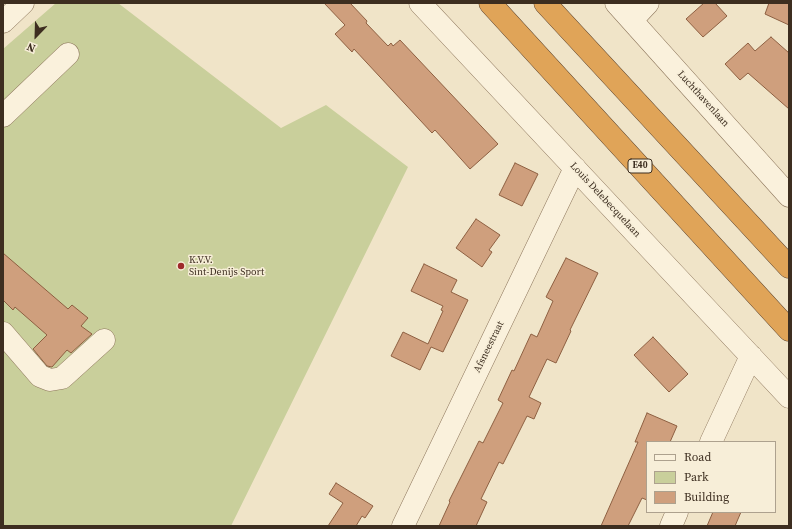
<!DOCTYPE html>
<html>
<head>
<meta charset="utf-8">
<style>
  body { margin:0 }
  #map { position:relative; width:792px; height:529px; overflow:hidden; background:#f0e4c8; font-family:"Source Serif 4",serif }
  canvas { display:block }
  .frame { position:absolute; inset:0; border:4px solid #3d2e20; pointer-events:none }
  .legend { position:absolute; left:646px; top:441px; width:130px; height:72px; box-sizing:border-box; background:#f7eed8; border:1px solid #ada18e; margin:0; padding:5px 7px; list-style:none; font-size:12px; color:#3d2e20 }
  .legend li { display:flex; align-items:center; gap:8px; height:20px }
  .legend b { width:20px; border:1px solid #ada18e }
  .north { position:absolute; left:16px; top:16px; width:40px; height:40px; -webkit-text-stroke:3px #f7eed8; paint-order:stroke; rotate:203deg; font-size:11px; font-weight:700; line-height:16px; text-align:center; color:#3d2e20 }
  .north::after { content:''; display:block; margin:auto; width:14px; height:18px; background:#3d2e20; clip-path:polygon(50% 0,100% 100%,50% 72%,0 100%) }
</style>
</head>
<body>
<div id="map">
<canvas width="792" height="529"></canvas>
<div class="frame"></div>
<ul class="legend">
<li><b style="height:5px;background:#faf1dc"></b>Road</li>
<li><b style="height:11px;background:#c9cf9b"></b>Park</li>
<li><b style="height:11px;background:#cf9f7d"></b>Building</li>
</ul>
<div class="north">N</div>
</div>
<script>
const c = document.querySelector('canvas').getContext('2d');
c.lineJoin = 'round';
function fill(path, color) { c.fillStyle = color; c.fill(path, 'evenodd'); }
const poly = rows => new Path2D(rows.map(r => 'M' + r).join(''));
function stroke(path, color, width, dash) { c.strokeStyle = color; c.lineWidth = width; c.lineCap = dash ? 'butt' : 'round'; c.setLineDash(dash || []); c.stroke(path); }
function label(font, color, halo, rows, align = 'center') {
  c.font = font + ' "Source Serif 4",serif'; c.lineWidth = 3; c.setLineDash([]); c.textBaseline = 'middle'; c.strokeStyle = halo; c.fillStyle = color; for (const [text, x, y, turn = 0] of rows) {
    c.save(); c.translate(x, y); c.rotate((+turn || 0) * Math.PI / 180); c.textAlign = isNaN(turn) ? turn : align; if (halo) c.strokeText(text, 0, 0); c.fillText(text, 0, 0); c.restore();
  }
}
const green = poly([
  [56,3,118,3,281,128,326,105,408,167,231,526,3,526,3,49]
]);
const building = poly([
  [324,3,350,3,367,21,366,23,388,46,391,43,393,46,400,40,498,144,470,169,435,130,432,133,354,49,352,52,335,34,345,25,324,3],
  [704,3,715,3,727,16,703,37,686,19,704,3],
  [769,3,789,3,789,25,765,14,769,3],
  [771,37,789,53,789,109,748,73,740,80,725,64,748,43,755,51,771,37],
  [515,163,538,174,522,206,499,195,515,163],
  [476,219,500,235,489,250,492,252,482,267,456,248,476,219],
  [3,253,68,309,72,305,88,318,81,326,92,334,71,353,67,350,52,367,47,366,33,349,47,335,15,307,13,310,3,300,3,253],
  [566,258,598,273,570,330,571,331,556,363,547,359,529,397,541,403,534,419,527,416,503,464,499,462,481,499,487,502,476,526,439,526,450,502,449,501,479,441,483,443,503,403,498,400,512,370,514,371,531,334,537,337,553,301,546,297,566,258],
  [424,264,457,280,451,292,468,300,443,352,431,347,420,370,391,356,403,332,428,344,443,311,441,310,443,306,411,291,424,264],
  [653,337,688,374,669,392,634,355,653,337],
  [647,413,677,426,670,442,647,442,647,500,642,498,628,526,601,526,638,442,635,442,647,413],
  [336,483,373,506,365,518,362,516,356,526,328,526,343,503,329,494,336,483],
  [713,512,741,512,735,526,707,526,713,512]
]);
const minor = poly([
  [420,3,789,397],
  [616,3,789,196],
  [632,20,648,3],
  [3,22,23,3],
  [3,116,68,54],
  [3,333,40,376,50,380,62,378,104,340],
  [711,442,751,356],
  [403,526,575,168],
  [671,526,677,512]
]);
const highway = poly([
  [490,3,789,330],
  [545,3,789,267]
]);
const markers = [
  [181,266,4,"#9e2a2b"]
];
const shields = [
  [640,166,24]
];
const shieldNames = [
  ["E40",640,166]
];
const streetNames = [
  ["Luchthavenlaan",703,99,48],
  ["Louis Delebecquelaan",605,200,47],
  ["Afsneestraat",489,347,-64]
];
const poiNames = [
  ["K.V.V.",189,260],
  ["Sint-Denijs Sport",189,272]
];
fill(green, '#c9cf9b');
fill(building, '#cf9f7d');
stroke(building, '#8d5f41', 1);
stroke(minor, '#8d765c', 23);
stroke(highway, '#5b4430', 23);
stroke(minor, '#faf1dc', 22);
stroke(highway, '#e0a458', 22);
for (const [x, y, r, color] of markers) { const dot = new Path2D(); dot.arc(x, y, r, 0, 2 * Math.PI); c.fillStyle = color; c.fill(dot); stroke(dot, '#f7eed8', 1.5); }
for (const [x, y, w] of shields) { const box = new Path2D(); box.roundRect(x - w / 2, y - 7, w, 14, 3); c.fillStyle = '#f7eed8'; c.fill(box); stroke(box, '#3d2e20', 1); }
label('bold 9px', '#3d2e20', null, shieldNames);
label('10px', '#3d2e20', '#f7eed8', streetNames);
label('10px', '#3d2e20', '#f7eed8', poiNames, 'left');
</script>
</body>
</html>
